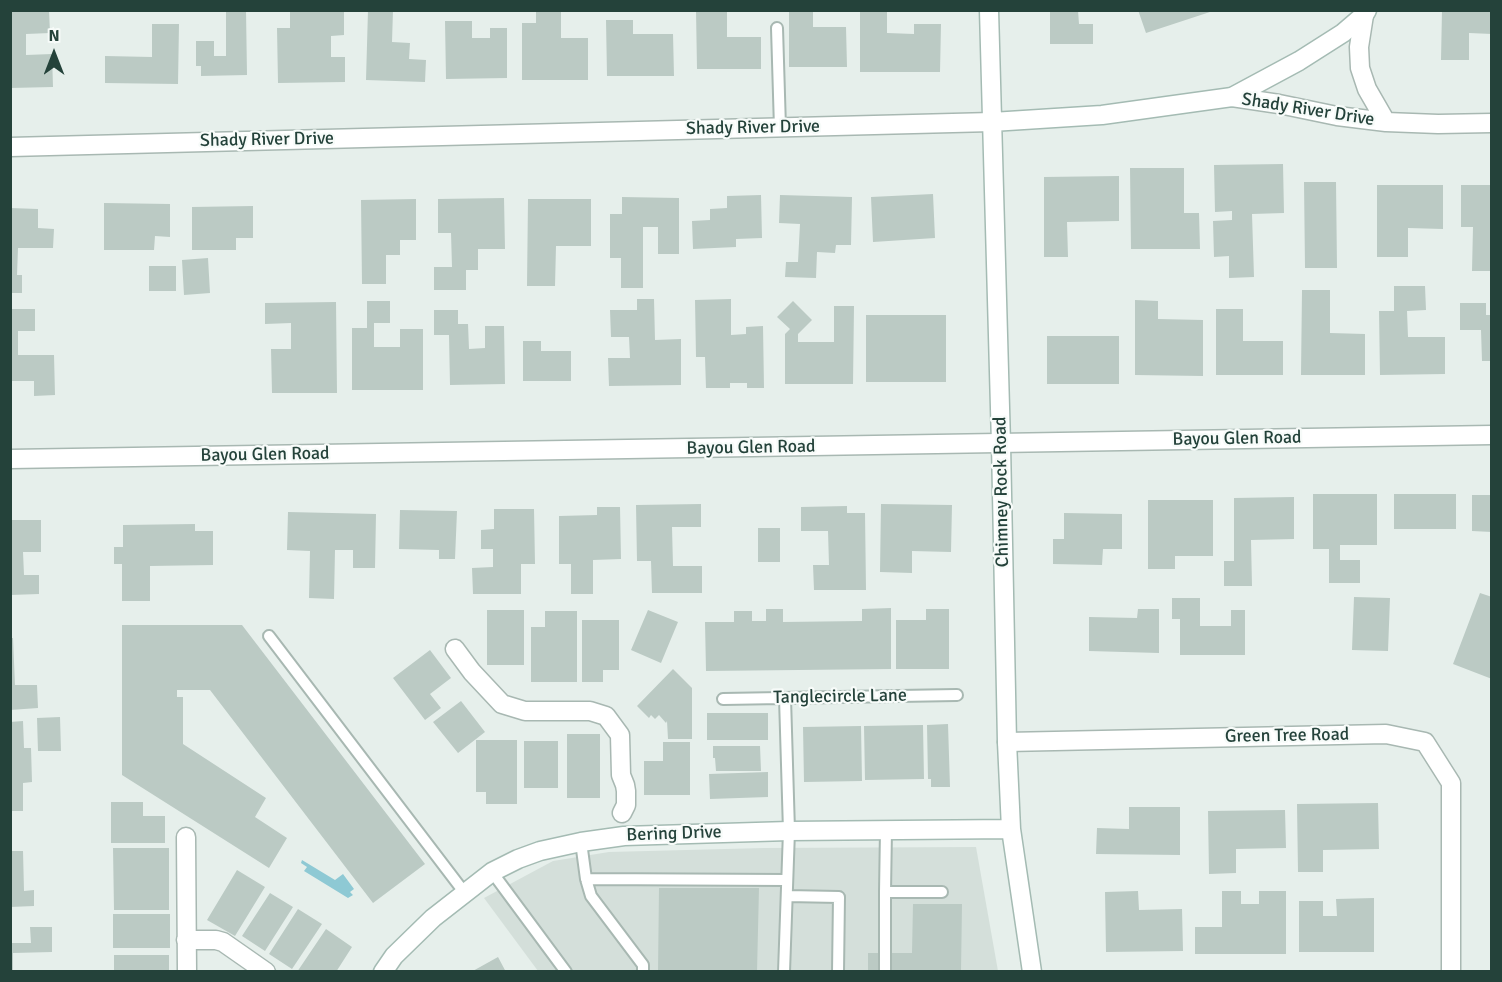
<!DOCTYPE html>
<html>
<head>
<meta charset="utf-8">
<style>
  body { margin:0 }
  #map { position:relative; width:1502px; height:982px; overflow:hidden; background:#e6efeb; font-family:Signika,sans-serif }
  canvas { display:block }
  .frame { position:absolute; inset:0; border:12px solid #24423a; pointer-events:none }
  .north { position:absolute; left:24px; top:24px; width:60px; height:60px; -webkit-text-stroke:4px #f7fbf9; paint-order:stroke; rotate:0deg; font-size:16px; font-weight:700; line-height:24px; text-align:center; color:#24423a }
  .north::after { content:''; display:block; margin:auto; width:21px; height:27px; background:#24423a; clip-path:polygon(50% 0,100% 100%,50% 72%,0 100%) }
</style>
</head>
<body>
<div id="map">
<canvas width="1502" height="982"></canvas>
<div class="frame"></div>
<div class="north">N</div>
</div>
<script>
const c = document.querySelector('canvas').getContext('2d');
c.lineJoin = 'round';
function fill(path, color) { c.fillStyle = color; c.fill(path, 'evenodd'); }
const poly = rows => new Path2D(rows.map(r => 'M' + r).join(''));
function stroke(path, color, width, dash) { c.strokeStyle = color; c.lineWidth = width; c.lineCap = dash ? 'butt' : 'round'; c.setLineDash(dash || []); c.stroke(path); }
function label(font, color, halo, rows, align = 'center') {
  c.font = font + ' Signika,sans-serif'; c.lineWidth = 4.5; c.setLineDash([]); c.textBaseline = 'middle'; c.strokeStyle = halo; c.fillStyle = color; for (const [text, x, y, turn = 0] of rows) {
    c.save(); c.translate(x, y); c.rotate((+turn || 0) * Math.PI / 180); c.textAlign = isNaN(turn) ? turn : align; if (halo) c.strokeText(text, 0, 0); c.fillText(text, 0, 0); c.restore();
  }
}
const built = poly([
  [976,847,998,971,538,971,484,898,553,861,609,852,764,848]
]);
const water = poly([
  [302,860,335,880,343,874,354,889,350,892,353,895,348,898,304,871,307,867,301,863]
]);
const building = poly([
  [10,10,49,10,50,33,26,34,26,55,52,54,53,87,10,88],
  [226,10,246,10,247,75,201,76,201,66,196,66,196,41,214,41,214,56,226,56],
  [290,10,344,10,344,35,331,36,331,57,345,57,345,82,278,83,277,28,290,28],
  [368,10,393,10,392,42,410,43,409,59,426,60,425,82,366,80],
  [536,10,561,10,561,38,588,38,588,80,522,80,522,23,536,23],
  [696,10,727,10,727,37,761,37,761,69,697,69],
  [789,10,813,10,813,27,846,27,847,67,789,67],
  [860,10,887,10,887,33,914,34,914,24,941,24,940,72,860,72],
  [1050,10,1078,10,1079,24,1093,24,1093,44,1050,44],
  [1138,10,1213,10,1213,11,1146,33],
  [1442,10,1492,10,1492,34,1469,33,1469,60,1441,60],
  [606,20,633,20,633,34,673,34,674,76,607,76],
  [445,21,472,21,472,38,490,38,490,28,507,28,507,78,446,79],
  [152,24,179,24,178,84,105,83,105,56,152,57],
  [1283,164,1284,213,1252,214,1254,277,1229,278,1229,256,1214,257,1213,221,1232,220,1232,211,1215,212,1214,165],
  [1130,168,1184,168,1184,213,1199,213,1200,249,1131,249],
  [1119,176,1119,221,1067,222,1068,257,1044,257,1044,177],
  [1304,182,1336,182,1337,268,1305,268],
  [1377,185,1443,185,1443,229,1408,228,1408,257,1377,257],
  [1461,185,1492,185,1492,271,1472,271,1473,227,1461,227],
  [933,194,935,238,873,242,871,197],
  [761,195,762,238,736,239,736,247,693,249,692,221,710,220,710,209,727,208,727,196],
  [780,195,852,197,851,245,836,245,835,253,817,252,816,278,785,277,786,262,798,262,800,224,779,223],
  [622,197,679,198,679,254,658,254,658,227,643,227,643,288,621,288,621,258,610,258,610,214,622,214],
  [504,198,505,249,478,249,478,270,466,270,466,290,434,290,434,267,452,267,451,233,438,233,438,199],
  [416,199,416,240,400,240,400,255,386,255,386,284,362,284,361,200],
  [528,199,591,199,591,246,556,246,555,286,527,286],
  [104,203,170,204,170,237,155,236,154,250,104,250],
  [253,206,253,238,236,238,236,250,192,250,192,207],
  [10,208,38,209,38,228,54,229,53,248,18,248,17,275,22,275,22,293,10,293],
  [208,258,210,293,184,295,182,260],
  [149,266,176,266,176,291,149,291],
  [1394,286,1425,286,1426,310,1407,311,1408,337,1445,337,1445,374,1380,375,1379,311,1394,311],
  [1302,290,1330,290,1330,333,1365,334,1365,375,1301,375],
  [637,299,654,299,655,340,681,339,681,385,609,386,608,358,630,358,629,337,611,337,610,310,637,310],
  [731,299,731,335,746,334,746,327,763,326,764,388,747,388,747,383,730,383,730,388,706,388,705,357,696,357,695,300],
  [1135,300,1158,301,1158,319,1203,320,1203,376,1135,375],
  [367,301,390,301,390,323,374,323,374,347,400,347,400,329,423,329,423,390,352,390,352,328,367,328],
  [793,301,812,320,798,334,798,342,834,342,834,306,854,306,853,384,785,384,785,334,790,329,777,317],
  [336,302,337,393,272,393,271,349,291,349,291,323,265,324,265,303],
  [1460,303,1486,303,1486,315,1492,315,1492,361,1482,361,1481,330,1460,330],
  [10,309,35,309,35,331,18,331,18,355,54,355,55,395,34,396,34,381,10,381],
  [1216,309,1243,309,1243,341,1283,341,1283,375,1216,375],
  [434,310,458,310,458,324,468,324,469,349,485,348,485,326,504,326,505,384,450,385,449,335,434,335],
  [866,315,946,315,946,382,866,382],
  [1047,336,1119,336,1119,384,1047,384],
  [523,341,541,341,541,351,571,351,571,381,523,381],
  [1313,494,1377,494,1377,545,1340,545,1340,560,1360,560,1360,583,1329,583,1329,549,1313,549],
  [1394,494,1456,494,1456,529,1394,529],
  [1472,495,1492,495,1492,532,1472,531],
  [1294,497,1294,539,1251,540,1252,586,1224,586,1224,561,1234,561,1234,498],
  [1148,500,1213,500,1213,556,1175,556,1175,569,1148,569],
  [701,504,701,527,672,527,673,566,702,566,702,593,652,593,651,561,637,561,636,505],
  [881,504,952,505,951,552,912,551,912,573,880,572],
  [847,506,847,513,865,513,866,590,814,590,813,565,829,565,828,531,801,531,801,507],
  [597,507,620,507,621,559,593,560,593,594,571,594,571,564,559,564,559,516,597,515],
  [494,509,534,509,535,564,521,564,521,594,473,594,472,568,493,567,493,549,481,549,481,530,494,529],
  [400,510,457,511,455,559,439,559,439,550,399,549],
  [288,512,376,514,375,568,353,568,353,550,335,550,334,599,309,598,310,551,287,550],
  [1064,513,1122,514,1122,549,1103,549,1102,565,1053,564,1053,539,1064,539],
  [10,520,41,520,41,552,23,552,24,575,39,575,39,594,10,595],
  [195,524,195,531,213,531,213,565,150,566,150,601,122,601,122,564,114,564,114,547,123,547,123,525],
  [758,528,780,528,780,562,758,562],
  [1480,593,1492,597,1492,679,1453,664],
  [1354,597,1390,598,1388,651,1352,650],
  [1172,598,1200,598,1200,626,1231,626,1231,610,1245,610,1245,655,1180,655,1180,619,1172,619],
  [891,608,891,669,706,671,705,622,734,622,734,611,752,611,752,621,766,621,766,609,783,609,783,622,862,621,862,609],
  [926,609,949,609,949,669,896,669,896,620,926,620],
  [1138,609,1159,609,1159,653,1089,651,1089,617,1137,618],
  [487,610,524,610,524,665,487,665],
  [648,610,678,622,661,663,631,650],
  [545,611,577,611,577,682,531,682,531,627,545,627],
  [582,620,619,620,619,670,603,670,603,682,582,682],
  [122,625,242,625,425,864,373,903,210,690,177,690,177,697,183,697,183,744,266,798,255,817,287,838,269,868,122,775],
  [10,638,13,638,15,685,37,685,38,708,10,710],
  [430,650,451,678,430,694,441,708,425,720,393,678],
  [673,669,692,688,692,739,668,739,667,721,666,723,659,715,655,719,651,715,649,718,637,706],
  [461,701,485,732,458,753,433,722],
  [707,713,768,713,768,740,707,740],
  [60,717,61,751,38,751,37,718],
  [23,721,24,748,31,748,32,782,23,783,23,811,10,811,10,722],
  [948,724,950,787,931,787,931,779,928,779,927,725],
  [923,725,924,779,865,780,864,726],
  [861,726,862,781,804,782,803,727],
  [567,734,600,734,600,798,567,798],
  [476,740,517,740,517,804,486,804,486,792,476,792],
  [524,741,558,741,558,788,524,788],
  [663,742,690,742,690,795,644,795,644,761,663,761],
  [713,746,760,746,761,771,716,771,715,758,713,758],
  [768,772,768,797,710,799,709,774],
  [111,802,143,802,143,816,165,816,165,843,111,843],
  [1378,803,1379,849,1323,850,1323,872,1298,872,1297,804],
  [1129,807,1180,807,1180,855,1096,854,1097,828,1129,829],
  [1285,810,1286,848,1236,849,1236,873,1209,874,1208,811],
  [113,848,169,848,169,910,114,910],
  [10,851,23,851,24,891,34,890,34,906,10,907],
  [237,870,265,887,235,936,207,920],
  [659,888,759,888,757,972,658,972],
  [1138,891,1139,910,1182,909,1183,951,1106,952,1105,892],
  [1222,891,1241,891,1241,904,1259,904,1259,891,1286,891,1286,954,1195,954,1195,927,1222,927],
  [270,893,293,907,265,951,242,936],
  [1374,898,1374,952,1299,952,1299,901,1323,901,1323,916,1337,916,1336,899],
  [913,904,962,904,961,972,868,972,868,953,912,953],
  [298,909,322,924,292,969,269,954],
  [113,914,170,914,170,948,113,948],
  [30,927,52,927,52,952,13,953,13,972,10,972,10,943,31,943],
  [326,929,352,947,336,972,297,972],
  [114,955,169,955,169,972,114,972],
  [498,957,506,972,471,972]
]);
const lane = poly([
  [777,28,780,128],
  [269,636,464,892],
  [723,699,957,695],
  [886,830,885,892,942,892],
  [581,842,586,879,591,896,643,965,643,972],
  [492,872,566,972],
  [586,879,787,880],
  [885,892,885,972],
  [787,896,839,897,838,972],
  [784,972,789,831,785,698]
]);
const street = poly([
  [1364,15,1359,47,1360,68,1367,89,1386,122],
  [1232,97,1279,104,1337,116,1386,122,1438,124,1492,123],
  [10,147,992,122],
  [10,459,1492,435],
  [455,649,472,672,502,704,525,711,590,711,606,716,620,735,621,775,625,785,626,791,626,805,622,813],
  [1007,742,1386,734,1425,742,1451,783,1451,972],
  [186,837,187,972],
  [186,940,216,940,223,942,266,972]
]);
const secondary = poly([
  [989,10,1001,444,1007,742,1011,829,1032,972],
  [992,122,1102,115,1232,97,1299,61,1343,33,1364,15,1367,10],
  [383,972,394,956,433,918,492,872,518,859,540,851,581,842,624,836,789,831,1011,829]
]);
const streetNames = [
  ["Shady River Drive",1308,110,9],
  ["Shady River Drive",753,128,-1],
  ["Shady River Drive",267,140,-1],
  ["Bayou Glen Road",1237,439,-1],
  ["Bayou Glen Road",751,448,-1],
  ["Bayou Glen Road",265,455,-1],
  ["Chimney Rock Road",1002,492,-91],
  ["Tanglecircle Lane",840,697,-1],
  ["Green Tree Road",1287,736,-1],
  ["Bering Drive",674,834,-2]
];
fill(built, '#d4dfda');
fill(water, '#8ec9d4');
fill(building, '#bbcac4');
stroke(lane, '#a8b8b2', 14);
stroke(street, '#a8b8b2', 21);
stroke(secondary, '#a4bbb3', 21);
stroke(lane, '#fff', 10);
stroke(street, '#fff', 18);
stroke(secondary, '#fff', 18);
label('18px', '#24423a', '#f7fbf9', streetNames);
</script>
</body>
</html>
